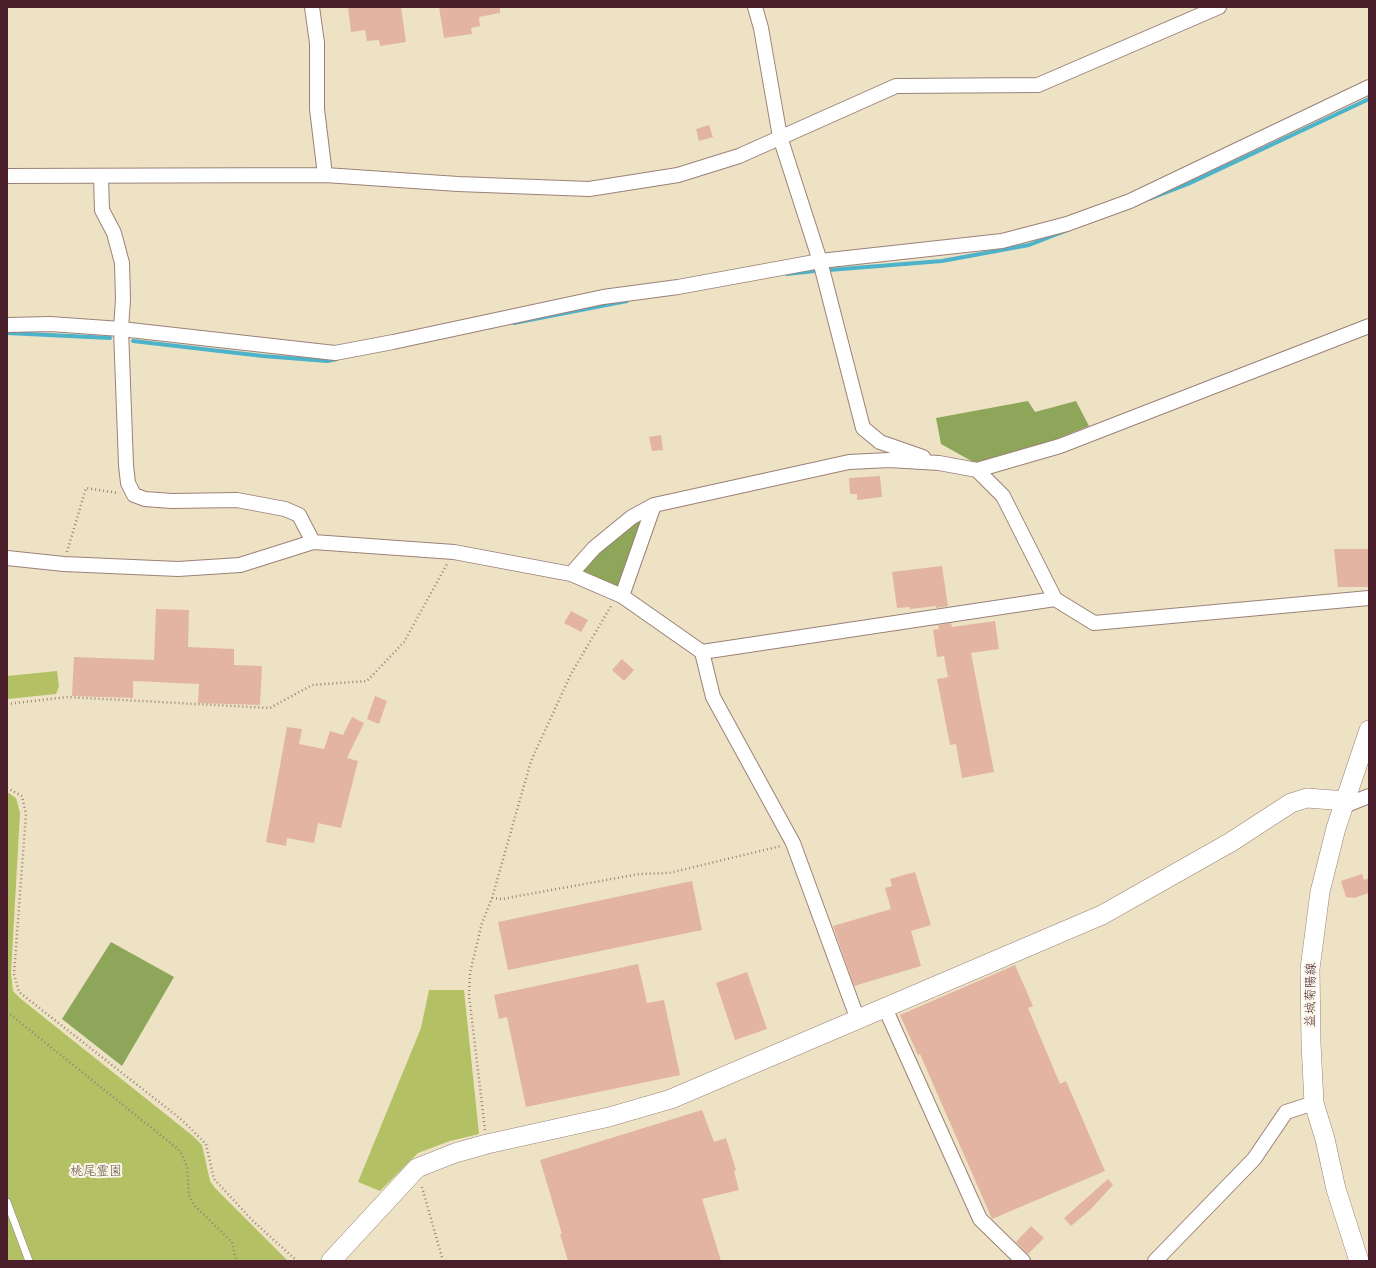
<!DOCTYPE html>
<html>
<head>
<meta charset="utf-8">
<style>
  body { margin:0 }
  #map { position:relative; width:1376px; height:1268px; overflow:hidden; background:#ede3c4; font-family:"Patrick Hand",sans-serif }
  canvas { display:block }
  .frame { position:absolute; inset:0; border:8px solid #4a1f2b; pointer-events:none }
</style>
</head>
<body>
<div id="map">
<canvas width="1376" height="1268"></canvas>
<div class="frame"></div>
</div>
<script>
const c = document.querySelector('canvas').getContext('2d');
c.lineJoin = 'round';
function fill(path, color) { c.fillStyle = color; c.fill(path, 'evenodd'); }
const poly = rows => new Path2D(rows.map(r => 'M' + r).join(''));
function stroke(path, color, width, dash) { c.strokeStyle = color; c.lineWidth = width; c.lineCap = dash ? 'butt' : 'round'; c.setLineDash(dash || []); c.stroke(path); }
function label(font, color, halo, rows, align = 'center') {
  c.font = font + ' "Patrick Hand","Klee One",sans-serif'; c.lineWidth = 4; c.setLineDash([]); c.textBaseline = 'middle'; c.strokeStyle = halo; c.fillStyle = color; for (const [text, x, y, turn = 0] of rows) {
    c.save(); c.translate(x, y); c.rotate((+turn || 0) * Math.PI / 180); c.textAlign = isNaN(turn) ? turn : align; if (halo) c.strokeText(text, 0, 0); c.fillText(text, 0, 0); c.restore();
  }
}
const green = poly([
  [57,671,59,686,56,694,7,699,7,676],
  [7,792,16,798,20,813,11,973,13,991,21,999,193,1136,202,1145,210,1181,215,1188,288,1261,7,1261],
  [429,990,464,990,479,1134,450,1141,418,1153,380,1191,358,1182,421,1028]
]);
const forest = poly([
  [1028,401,1035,412,1076,401,1089,426,984,468,941,444,936,418],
  [646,515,619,591,581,574,586,563],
  [111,942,174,977,122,1066,62,1019]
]);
const stream = poly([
  [1149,199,1188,184,1369,99],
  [829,270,942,261,1029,245,1068,230],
  [787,274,815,271],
  [514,323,627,301],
  [7,333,110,338],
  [133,341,263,356,327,361,337,359]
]);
const building = poly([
  [348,7,401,7,406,42,380,46,379,40,367,41,365,30,351,32],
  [439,7,500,7,500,13,479,17,480,26,471,28,472,34,444,38],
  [709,125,713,137,699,141,696,129],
  [661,435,663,450,652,451,649,437],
  [880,476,882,497,857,500,857,494,850,494,849,478],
  [1334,549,1369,549,1369,587,1338,587],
  [942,566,948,606,936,608,936,606,910,609,910,607,897,608,892,572],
  [156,609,189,610,188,647,234,649,234,665,262,666,260,705,198,703,199,684,133,681,133,698,72,696,74,657,154,660],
  [571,611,588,620,581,632,564,623],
  [995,621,999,649,971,653,994,772,962,778,956,744,950,745,937,679,948,677,944,656,937,657,933,630,939,629,938,625,951,623,952,627],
  [622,659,634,670,624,681,612,670],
  [375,696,387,701,379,724,367,719],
  [352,717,364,723,347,758,358,761,341,828,318,823,314,843,287,838,286,846,266,842,287,727,302,729,299,744,324,749,330,731,343,735],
  [915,872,931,925,911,931,921,966,854,986,833,926,891,909,885,888,892,886,890,879],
  [1362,874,1364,880,1369,878,1369,893,1354,898,1346,897,1341,881],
  [692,881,702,930,508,970,498,922],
  [638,964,647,1003,664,1000,680,1075,526,1107,507,1017,499,1019,494,995],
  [1015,965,1033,1006,1028,1008,1060,1084,1066,1081,1105,1171,992,1219,920,1054,918,1055,900,1015],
  [747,972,767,1029,735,1040,716,983],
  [702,1110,714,1142,726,1138,736,1170,734,1171,739,1190,702,1199,721,1261,568,1261,560,1234,562,1234,540,1160],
  [1108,1179,1113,1185,1090,1210,1071,1226,1064,1218],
  [1031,1226,1044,1238,1028,1254,1016,1242]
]);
const path = poly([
  [67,552,86,488,118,493],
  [7,704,67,697,270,708,312,685,367,681,404,642,447,564],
  [7,788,22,796,26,814,14,974,19,992,182,1120,206,1144,214,1179,253,1221,297,1261],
  [7,831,7,834],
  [492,898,502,899,639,874,669,873,781,846],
  [7,1012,178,1149,184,1158,187,1168,189,1196,194,1205,232,1242,236,1261],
  [485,1130,469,995,470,973,482,923,492,898,531,761,571,674,611,606],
  [422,1187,443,1261]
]);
const lane = poly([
  [7,1202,29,1261]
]);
const street = poly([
  [312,7,317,43,317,109,325,175],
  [755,7,761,28,780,137,820,261,863,428,880,442,923,457],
  [7,176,325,175,458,184,589,189,678,175,739,156,896,86,1038,85,1219,7],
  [101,177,102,210,114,233,122,263,123,299,121,329,126,465,128,483,134,495,145,499,172,501,237,500,285,509,299,515,313,542],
  [7,325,50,324,121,329,335,353,393,342,603,297,678,287,820,261,1002,241,1067,224,1130,201,1369,87],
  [977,470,1003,496,1055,599,1094,623,1369,598],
  [7,558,64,564,178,569,240,565,313,542,454,552,571,574,622,596,702,652,713,697,793,843,858,1020],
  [571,574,594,548,632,517,654,505],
  [622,596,654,505,849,462,889,460,939,463,977,470,1060,446,1369,326],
  [702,652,1055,599],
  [1344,806,1369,796],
  [885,1008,980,1219,1023,1261],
  [1155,1261,1254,1159,1286,1112,1314,1103]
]);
const secondary = poly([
  [331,1261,417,1168,455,1153,487,1144,609,1117,671,1099,1102,915,1231,842,1291,803,1307,798,1346,801],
  [1359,1261,1336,1189,1325,1139,1314,1103,1311,1043,1310,969,1320,892,1336,828,1369,730]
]);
const streetNames = [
  ["益城菊陽線",1311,995,-89]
];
const parkNames = [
  ["桃尾霊園",96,1172]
];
fill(green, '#b3c063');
fill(forest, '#8ea659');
stroke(stream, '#4cb3ca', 4);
fill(building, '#e3b4a1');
stroke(lane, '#9c8178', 8);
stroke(street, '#9c8178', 16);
stroke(secondary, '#9c8178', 20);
stroke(path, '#9c8178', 2.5, [1, 3]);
stroke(lane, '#fff', 7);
stroke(street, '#fff', 14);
stroke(secondary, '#fff', 19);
label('13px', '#4a1f2b', '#fbf7ec', streetNames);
label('13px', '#6a4f3c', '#fbf7ec', parkNames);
</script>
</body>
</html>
